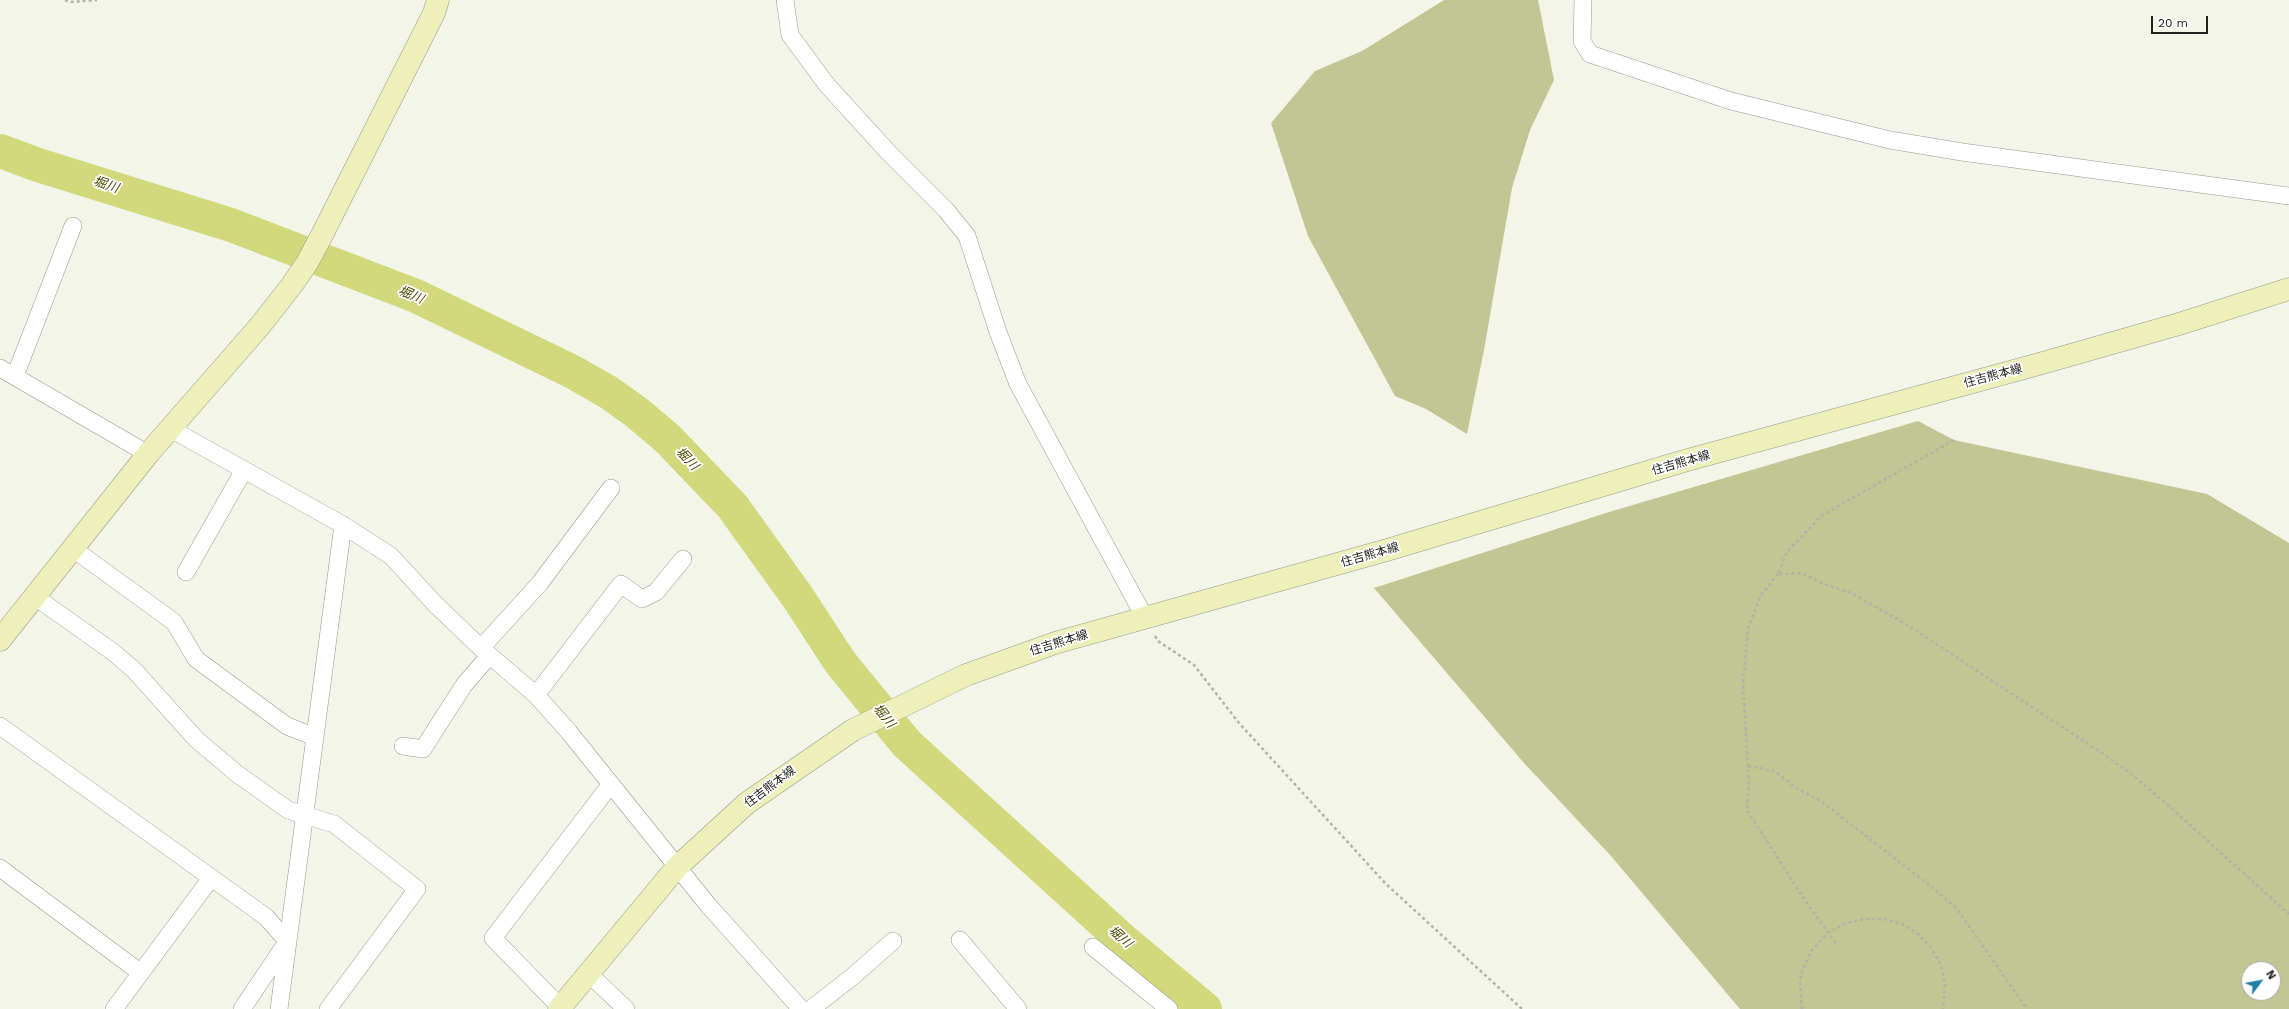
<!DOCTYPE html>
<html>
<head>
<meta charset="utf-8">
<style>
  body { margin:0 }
  #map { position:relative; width:2289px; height:1009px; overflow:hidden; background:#f3f5e9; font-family:"Work Sans",sans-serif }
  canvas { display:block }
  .north { position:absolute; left:2241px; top:961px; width:40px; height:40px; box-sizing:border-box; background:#fff; border:1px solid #a6a6a5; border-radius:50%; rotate:58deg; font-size:11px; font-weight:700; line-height:16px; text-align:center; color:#21211d }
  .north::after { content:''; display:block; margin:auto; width:14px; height:18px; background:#217daa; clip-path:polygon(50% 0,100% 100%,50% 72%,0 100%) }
  .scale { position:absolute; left:2151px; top:16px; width:57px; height:18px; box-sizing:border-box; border:2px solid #21211d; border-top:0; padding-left:5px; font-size:12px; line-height:14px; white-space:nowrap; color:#21211d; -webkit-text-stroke:3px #fff; paint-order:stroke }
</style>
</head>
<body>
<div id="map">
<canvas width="2289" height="1009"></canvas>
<div class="north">N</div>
<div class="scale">20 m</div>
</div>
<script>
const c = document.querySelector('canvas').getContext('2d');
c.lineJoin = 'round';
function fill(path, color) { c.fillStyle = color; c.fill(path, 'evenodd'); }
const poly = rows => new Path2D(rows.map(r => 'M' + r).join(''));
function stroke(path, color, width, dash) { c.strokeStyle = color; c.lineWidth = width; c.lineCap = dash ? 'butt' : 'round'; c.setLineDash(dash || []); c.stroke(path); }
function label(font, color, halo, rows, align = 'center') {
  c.font = font + ' "Work Sans","Noto Sans JP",sans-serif'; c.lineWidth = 3.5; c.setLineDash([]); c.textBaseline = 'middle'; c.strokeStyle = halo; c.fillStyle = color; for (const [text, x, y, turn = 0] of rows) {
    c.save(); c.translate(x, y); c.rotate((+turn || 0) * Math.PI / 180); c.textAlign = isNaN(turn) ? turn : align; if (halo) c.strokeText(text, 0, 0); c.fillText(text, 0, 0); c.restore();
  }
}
const green = poly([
  [1444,0,1538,0,1554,80,1530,130,1512,188,1484,350,1467,434,1426,409,1395,396,1308,236,1271,123,1315,71,1362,51],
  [1918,421,1954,440,2207,494,2289,543,2289,1009,1740,1009,1611,856,1524,763,1374,588,1609,512],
  [2249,969,2273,969,2273,993,2249,993]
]);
const river = poly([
  [0,151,38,165,231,225,416,296,571,371,608,392,636,412,668,439,733,507,799,599,840,662,907,744,1125,942,1205,1009]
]);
const path = poly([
  [65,0,71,2,97,0],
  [1954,440,1821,516,1787,552,1778,574,1801,573,1824,584,1851,593,1906,624,2105,755,2134,776,2169,806,2289,914],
  [1778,574,1761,595,1748,629,1743,685,1749,784,1747,810,1806,902,1837,945],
  [1155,636,1158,641,1194,665,1239,723,1386,884,1522,1009],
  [1748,766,1774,771,1798,789,1821,801,1933,888,1957,909,2027,1009],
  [1802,1009,1800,983,1802,971,1812,950,1829,932,1846,923,1864,919,1884,919,1902,924,1918,934,1931,948,1941,965,1945,984,1943,1009]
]);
const street = poly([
  [785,0,790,35,827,85,889,153,946,210,967,236,998,332,1018,384,1145,618],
  [1583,0,1582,41,1590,54,1731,101,1890,140,1962,152,2289,196],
  [0,368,148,454],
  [15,376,73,226],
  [169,428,343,525,391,556,436,605,481,648,536,695,569,732,708,905,801,1009],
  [72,548,174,622,196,659,287,726,315,737],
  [186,572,244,470],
  [34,596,113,652,134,670,196,739,236,773,288,810,334,824,417,889,328,1009],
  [481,648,540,583,611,488],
  [536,695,621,584,642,599,656,592,683,559],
  [0,726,266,917,288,942],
  [403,746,423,749,464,685,489,656],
  [0,868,141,973],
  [960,940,1018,1009],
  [1093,947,1169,1009],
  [588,973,626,1009],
  [560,1007,493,938,611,784],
  [114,1009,211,878],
  [242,1009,285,945],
  [279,1009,343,525],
  [811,1009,852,977,893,941]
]);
const secondary = poly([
  [0,640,148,454,259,327,292,285,307,263,322,235,434,13,438,0],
  [559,1009,677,867,747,803,853,730,966,675,1055,643,1387,550,1684,461,2039,364,2179,324,2289,289]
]);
const streetNames = [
  ["住吉熊本線",1993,376,-15],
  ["住吉熊本線",1681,463,-16],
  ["住吉熊本線",1370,555,-16],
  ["住吉熊本線",1059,643,-17],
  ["住吉熊本線",770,787,-37]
];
const waterNames = [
  ["堀川",106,185,18],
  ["堀川",411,295,23],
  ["堀川",687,459,47],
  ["堀川",884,716,51],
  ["堀川",1120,937,42]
];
fill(green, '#c1c692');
stroke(river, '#d2d97c', 34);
stroke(street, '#98998f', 18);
stroke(secondary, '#98998f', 23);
stroke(path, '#b1b3a9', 2.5, [3, 3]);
stroke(street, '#fff', 17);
stroke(secondary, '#edf0b9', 22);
label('12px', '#21211d', '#fff', streetNames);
label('italic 13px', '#484c01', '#fff', waterNames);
</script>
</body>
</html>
